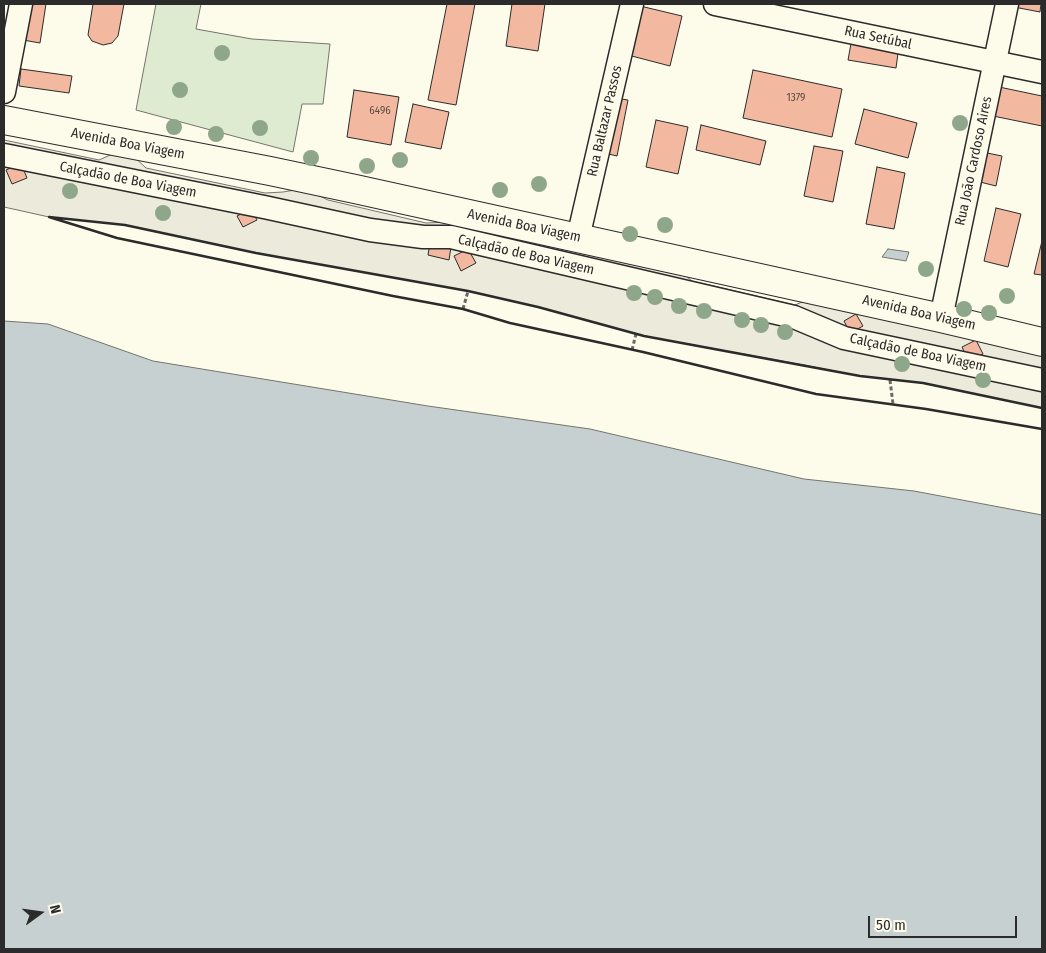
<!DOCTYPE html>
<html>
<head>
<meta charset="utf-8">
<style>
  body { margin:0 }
  #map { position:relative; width:1046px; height:953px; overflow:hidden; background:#fdfbea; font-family:"Fira Sans Condensed",sans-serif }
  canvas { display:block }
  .frame { position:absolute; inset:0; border:5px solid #2b2b2b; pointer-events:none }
  .north { position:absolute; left:15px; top:888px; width:50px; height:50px; -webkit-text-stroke:4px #fdfbea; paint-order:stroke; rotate:76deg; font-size:14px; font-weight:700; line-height:20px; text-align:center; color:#2b2b2b }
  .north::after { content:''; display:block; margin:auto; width:18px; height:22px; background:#2b2b2b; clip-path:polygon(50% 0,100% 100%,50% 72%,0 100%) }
  .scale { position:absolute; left:868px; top:916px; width:149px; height:22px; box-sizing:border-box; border:2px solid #2b2b2b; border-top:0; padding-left:6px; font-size:15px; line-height:18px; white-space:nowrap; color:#2b2b2b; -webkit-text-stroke:4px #fdfbea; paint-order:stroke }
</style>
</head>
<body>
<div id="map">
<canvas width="1046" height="953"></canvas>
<div class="frame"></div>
<div class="north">N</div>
<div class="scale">50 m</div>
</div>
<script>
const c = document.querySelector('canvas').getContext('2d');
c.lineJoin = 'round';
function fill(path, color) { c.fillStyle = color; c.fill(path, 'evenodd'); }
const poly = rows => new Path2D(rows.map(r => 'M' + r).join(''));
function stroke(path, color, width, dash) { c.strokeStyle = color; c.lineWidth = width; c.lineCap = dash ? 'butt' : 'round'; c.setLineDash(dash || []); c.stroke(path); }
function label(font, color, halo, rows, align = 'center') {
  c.font = font + ' "Fira Sans Condensed",sans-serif'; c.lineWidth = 4; c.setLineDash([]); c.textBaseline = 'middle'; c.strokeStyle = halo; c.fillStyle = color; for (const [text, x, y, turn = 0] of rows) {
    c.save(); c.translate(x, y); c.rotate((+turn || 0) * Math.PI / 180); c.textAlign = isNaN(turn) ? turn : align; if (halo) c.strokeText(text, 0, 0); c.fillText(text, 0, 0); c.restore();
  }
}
const green = poly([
  [156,4,201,4,196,29,252,39,330,44,323,104,302,104,293,152,136,110,156,4]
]);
const parking = poly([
  [4,140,99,160,117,152,130,153,146,168,265,193,283,192,295,190,311,192,328,200,426,223,450,222,681,272,692,281,795,305,814,297,1042,356,1042,408,923,383,860,376,804,365,644,336,538,307,468,291,256,253,125,225,49,217,4,207,4,140]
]);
const water = poly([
  [888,249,909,252,906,261,882,257,888,249],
  [4,321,48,324,153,361,428,406,590,429,804,479,914,491,1042,515,1042,949,4,949,4,321]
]);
const building = poly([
  [28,4,46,4,40,43,23,40,28,4],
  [93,4,124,4,118,36,112,43,103,45,92,41,88,35,93,4],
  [447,4,475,4,456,105,428,100,447,4],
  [512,4,545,4,538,51,506,46,512,4],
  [1015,4,1041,4,1040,12,1014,7,1015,4],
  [636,5,682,16,670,66,624,54,636,5],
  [852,38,899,46,896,68,848,60,852,38],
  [21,69,72,76,69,93,19,86,21,69],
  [753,70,842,89,832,137,743,118,753,70],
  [999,87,1042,96,1042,126,993,116,999,87],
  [354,90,399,97,391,145,347,137,354,90],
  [615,98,628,100,617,156,604,153,615,98],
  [413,104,449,112,441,149,405,142,413,104],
  [864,109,917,123,908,158,855,144,864,109],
  [656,120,688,127,678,174,646,167,656,120],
  [701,125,766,141,760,165,696,150,701,125],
  [814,146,843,151,833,202,804,196,814,146],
  [982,152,1002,156,996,186,976,181,982,152],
  [21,163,27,178,12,184,6,170,21,163],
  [877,167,905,173,894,229,866,224,877,167],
  [996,208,1021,214,1008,267,984,261,996,208],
  [251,209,257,220,243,227,237,216,251,209],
  [1042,241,1042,275,1034,274,1042,241],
  [430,243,451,247,449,260,428,255,430,243],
  [468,249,476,263,461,271,454,256,468,249],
  [856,314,863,326,850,333,844,321,856,314],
  [976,340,983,354,969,362,962,347,976,340]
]);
const path = poly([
  [463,309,468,291],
  [632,350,636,334],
  [890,380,893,404]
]);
const minor = poly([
  [715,4,1042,72],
  [4,92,21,4],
  [4,155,264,207,370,230,423,237,451,237,794,317,844,338,1042,380],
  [578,238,632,4],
  [941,318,1007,4]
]);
const major = poly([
  [4,120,270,171,355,189,941,318,1042,342]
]);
const wall = poly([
  [1042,408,923,383,860,376,644,336,538,307,468,291,256,253,125,225,49,217,117,238,393,296,463,309,510,323,643,352,816,394,926,409,1042,429]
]);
const trees = [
  [222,53],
  [180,90],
  [960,123],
  [174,127],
  [260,128],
  [216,134],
  [311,158],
  [400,160],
  [367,166],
  [539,184],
  [500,190],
  [70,191],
  [163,213],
  [665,225],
  [630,234],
  [926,269],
  [634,293],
  [1007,296],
  [655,297],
  [679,306],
  [964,309],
  [704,311],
  [989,313],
  [742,320],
  [761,325],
  [785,332],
  [902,364],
  [983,380]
];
const numberNames = [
  ["1379",796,98],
  ["6496",380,111]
];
const streetNames = [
  ["Rua Setúbal",878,38,12],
  ["Rua Baltazar Passos",605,121,-77],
  ["Avenida Boa Viagem",128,144,11],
  ["Rua João Cardoso Aires",974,161,-78],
  ["Calçadão de Boa Viagem",128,180,11],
  ["Avenida Boa Viagem",524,226,12],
  ["Calçadão de Boa Viagem",526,255,13],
  ["Avenida Boa Viagem",919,313,13],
  ["Calçadão de Boa Viagem",918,353,12]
];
fill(green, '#deebd1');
stroke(green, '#74746e', 1);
fill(parking, '#eceadb');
stroke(parking, '#74746e', 1);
fill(water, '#c7d0d0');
stroke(water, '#74746e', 1);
fill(building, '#f2b8a0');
stroke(building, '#2b2b2b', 1);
stroke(minor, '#2b2b2b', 25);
stroke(major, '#2b2b2b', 30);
stroke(path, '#6a6964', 3, [4, 2.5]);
stroke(minor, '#fdfbea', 22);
stroke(major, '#fdfbea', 28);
stroke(wall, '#2b2b2b', 2.5);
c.fillStyle = '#8ea78a';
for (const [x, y] of trees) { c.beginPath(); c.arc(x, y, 8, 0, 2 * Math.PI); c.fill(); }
label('11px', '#5d4e48', null, numberNames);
label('14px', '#2b2b2b', '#fdfbea', streetNames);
</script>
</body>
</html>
